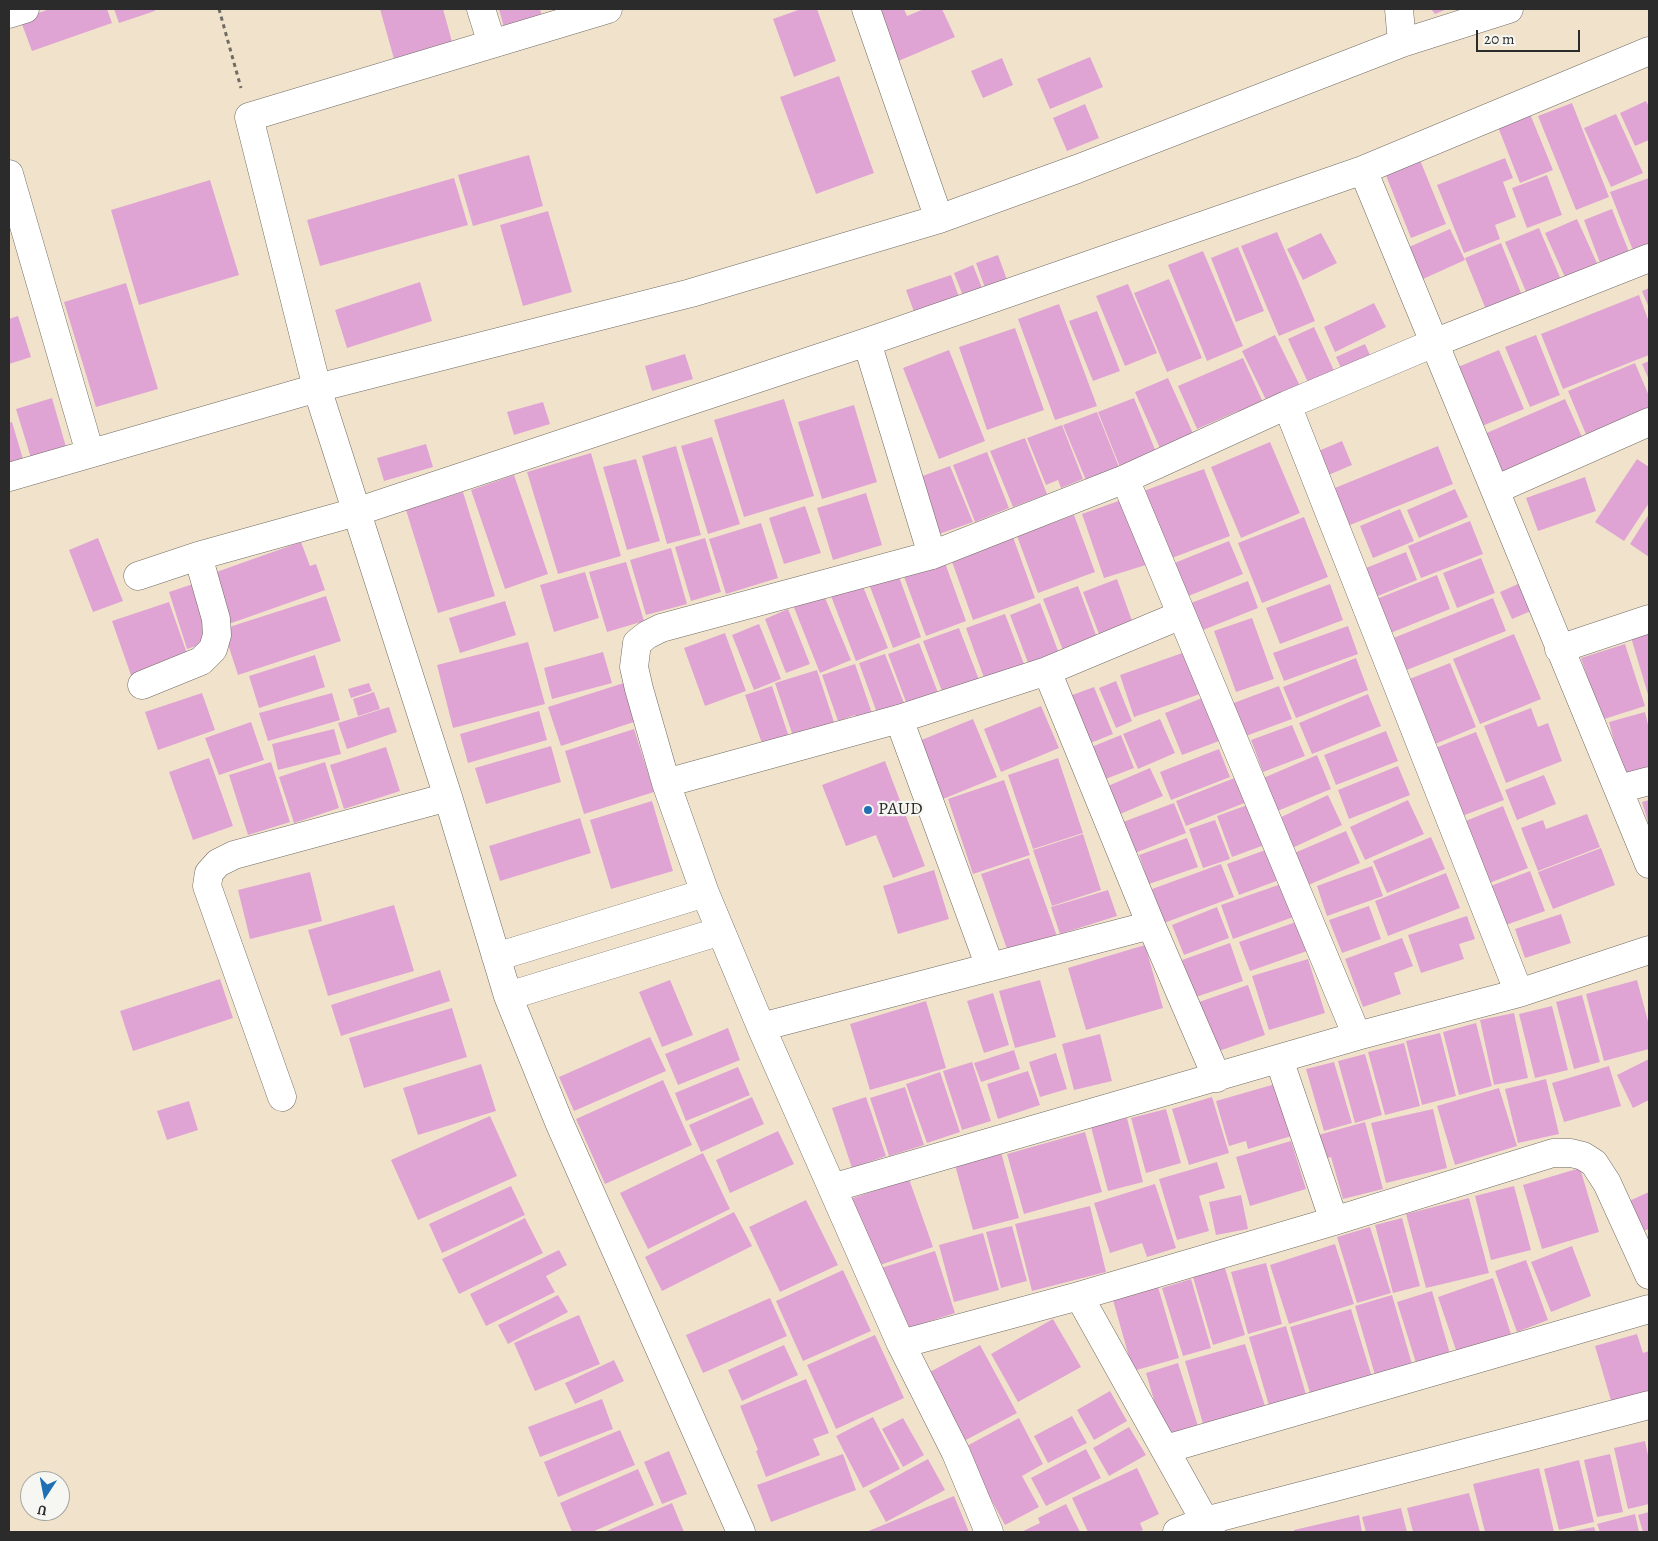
<!DOCTYPE html>
<html>
<head>
<meta charset="utf-8">
<style>
  body { margin:0 }
  #map { position:relative; width:1658px; height:1541px; overflow:hidden; background:#f1e3cb; font-family:Alegreya,serif }
  canvas { display:block }
  .frame { position:absolute; inset:0; border:10px solid #2b2b2b; pointer-events:none }
  .north { position:absolute; left:20px; top:1471px; width:50px; height:50px; box-sizing:border-box; background:#f6f6f2; border:1px solid #a5a5a2; border-radius:50%; rotate:191deg; font-size:14px; font-weight:700; line-height:20px; text-align:center; color:#2b2b2b }
  .north::after { content:''; display:block; margin:auto; width:18px; height:22px; background:#1f6fb2; clip-path:polygon(50% 0,100% 100%,50% 72%,0 100%) }
  .scale { position:absolute; left:1476px; top:30px; width:104px; height:22px; box-sizing:border-box; border:2px solid #2b2b2b; border-top:0; padding-left:6px; font-size:15px; line-height:18px; white-space:nowrap; color:#2b2b2b; -webkit-text-stroke:4px #f6f6f2; paint-order:stroke }
</style>
</head>
<body>
<div id="map">
<canvas width="1658" height="1541"></canvas>
<div class="frame"></div>
<div class="north">U</div>
<div class="scale">20 m</div>
</div>
<script>
const c = document.querySelector('canvas').getContext('2d');
c.lineJoin = 'round';
function fill(path, color) { c.fillStyle = color; c.fill(path, 'evenodd'); }
const poly = rows => new Path2D(rows.map(r => 'M' + r).join(''));
function stroke(path, color, width, dash) { c.strokeStyle = color; c.lineWidth = width; c.lineCap = dash ? 'butt' : 'round'; c.setLineDash(dash || []); c.stroke(path); }
function label(font, color, halo, rows, align = 'center') {
  c.font = font + ' Alegreya,serif'; c.lineWidth = 4.5; c.setLineDash([]); c.textBaseline = 'middle'; c.strokeStyle = halo; c.fillStyle = color; for (const [text, x, y, turn = 0] of rows) {
    c.save(); c.translate(x, y); c.rotate((+turn || 0) * Math.PI / 180); c.textAlign = isNaN(turn) ? turn : align; if (halo) c.strokeText(text, 0, 0); c.fillText(text, 0, 0); c.restore();
  }
}
const building = poly([
  [50,9,107,9,112,23,32,51,20,19],
  [114,9,154,9,155,11,119,23],
  [380,9,443,9,454,49,396,66],
  [499,9,540,9,543,20,505,31],
  [801,9,817,9,836,61,794,77,773,19],
  [872,9,904,9,907,16,924,9,942,9,955,37,896,62],
  [1431,9,1447,9,1435,14],
  [1090,57,1103,87,1050,109,1037,79],
  [1002,58,1013,85,983,98,971,71],
  [839,76,874,173,816,194,780,97],
  [1646,101,1649,107,1649,140,1635,146,1620,113],
  [1572,103,1609,197,1576,210,1538,116],
  [1085,104,1099,138,1067,151,1053,118],
  [1530,114,1553,170,1520,183,1498,127],
  [1616,114,1643,173,1611,187,1584,128],
  [529,155,543,206,473,226,458,175],
  [1505,158,1513,178,1503,182,1516,217,1495,225,1500,239,1464,253,1437,185],
  [1420,160,1446,224,1411,238,1385,173],
  [1547,175,1562,215,1527,228,1512,188],
  [454,178,468,225,320,266,307,220],
  [1649,178,1649,253,1636,258,1610,192],
  [210,180,239,275,139,305,111,210],
  [1612,209,1631,257,1602,268,1584,220],
  [548,211,572,292,523,306,500,225],
  [1577,219,1601,272,1569,286,1545,233],
  [1539,228,1564,287,1530,301,1505,242],
  [1450,229,1465,260,1423,279,1409,247],
  [1277,232,1315,321,1279,336,1241,246],
  [1321,233,1337,263,1303,280,1287,249],
  [1501,243,1525,303,1489,317,1465,258],
  [1238,247,1264,311,1236,322,1211,258],
  [1203,251,1243,346,1207,361,1168,265],
  [998,255,1010,288,988,296,976,263],
  [973,265,986,298,967,306,954,273],
  [951,275,962,305,917,320,906,290],
  [1169,279,1202,358,1167,372,1134,293],
  [420,282,432,321,347,348,335,310],
  [126,283,158,389,96,407,64,302],
  [1128,284,1157,353,1125,366,1096,296],
  [1649,288,1649,308,1642,291],
  [1639,295,1649,322,1649,355,1563,389,1541,334],
  [1374,303,1386,327,1335,352,1324,327],
  [1059,304,1097,406,1055,420,1018,319],
  [1097,311,1120,371,1093,381,1069,321],
  [18,316,31,357,9,364,9,319],
  [1314,327,1336,375,1310,387,1288,339],
  [1015,328,1044,410,987,430,959,347],
  [1275,335,1304,394,1271,410,1242,351],
  [1536,335,1560,395,1530,407,1505,347],
  [1365,344,1374,364,1345,377,1336,357],
  [949,350,985,441,939,459,903,368],
  [1499,350,1524,409,1482,426,1458,367],
  [685,354,693,379,652,391,645,366],
  [1243,358,1266,409,1242,420,1238,411,1197,429,1178,386],
  [1649,361,1649,380,1642,364],
  [1635,363,1649,396,1649,420,1590,444,1568,391],
  [1168,378,1196,440,1163,455,1135,392],
  [52,398,66,447,31,458,16,409],
  [1134,398,1158,457,1122,472,1098,412],
  [784,399,814,496,744,517,714,420],
  [1565,399,1586,446,1503,482,1482,435],
  [543,402,550,424,514,435,507,412],
  [854,405,877,482,822,499,798,422],
  [1097,412,1121,472,1088,485,1063,425],
  [12,422,23,459,9,463,9,423],
  [1062,425,1083,479,1061,488,1058,480,1046,485,1027,438],
  [712,437,740,524,708,534,681,446],
  [1025,438,1047,494,1013,507,990,451],
  [1342,441,1352,465,1319,479,1309,455],
  [1270,442,1300,513,1241,538,1211,467],
  [426,444,433,467,384,481,377,458],
  [676,446,701,535,667,544,642,456],
  [1438,446,1453,484,1340,529,1325,492],
  [987,452,1009,508,975,522,953,465],
  [591,453,621,556,558,574,527,472],
  [636,459,660,541,627,550,603,467],
  [1637,459,1649,467,1649,503,1624,541,1595,522],
  [950,466,973,522,939,534,917,478],
  [1204,469,1230,536,1164,561,1138,493],
  [514,475,548,574,505,589,471,490],
  [1585,477,1596,511,1538,531,1526,498],
  [1455,489,1468,517,1419,538,1407,510],
  [463,492,495,596,438,613,406,510],
  [866,493,882,545,833,560,817,508],
  [1127,498,1149,564,1104,578,1082,514],
  [805,506,821,553,784,564,769,518],
  [1400,509,1414,541,1373,558,1360,526],
  [1649,514,1649,557,1630,544],
  [1074,515,1095,572,1038,593,1017,536],
  [1304,517,1328,577,1262,603,1238,543],
  [1470,521,1483,554,1421,578,1408,546],
  [761,523,778,578,726,594,709,539],
  [1013,537,1035,598,973,620,951,559],
  [98,538,123,601,93,612,69,550],
  [705,538,721,592,691,601,675,547],
  [1229,541,1243,574,1186,597,1172,564],
  [301,542,310,566,316,564,325,590,226,625,208,575],
  [671,548,687,604,646,615,630,560],
  [1406,552,1417,580,1368,600,1356,572],
  [1481,558,1495,593,1457,608,1443,573],
  [944,560,966,621,926,636,903,574],
  [626,562,644,621,607,632,589,572],
  [585,572,599,618,554,632,540,585],
  [898,574,921,637,893,648,869,584],
  [1437,575,1450,609,1383,636,1369,602],
  [1117,579,1135,629,1102,642,1083,592],
  [1248,581,1258,608,1203,630,1191,603],
  [196,583,214,640,187,649,169,592],
  [862,584,888,648,856,661,831,596],
  [1330,584,1343,620,1280,644,1266,608],
  [1518,584,1531,611,1512,619,1500,592],
  [1078,586,1100,646,1066,658,1043,599],
  [823,593,851,660,820,673,793,605],
  [326,596,341,641,238,675,223,629],
  [1493,598,1506,631,1399,673,1386,641],
  [505,601,516,635,460,653,449,618],
  [169,602,190,662,133,681,112,621],
  [1040,603,1060,656,1030,668,1010,615],
  [788,609,810,664,786,673,765,619],
  [1005,614,1027,672,987,686,966,628],
  [1252,618,1274,679,1236,692,1214,631],
  [759,624,781,679,754,690,732,635],
  [1348,626,1358,654,1284,681,1273,653],
  [959,628,981,685,945,699,923,641],
  [1649,629,1649,698,1630,634],
  [725,633,746,691,705,706,684,648],
  [1514,634,1541,699,1480,724,1453,659],
  [528,642,545,704,453,728,437,665],
  [919,643,940,698,909,710,888,654],
  [1625,644,1645,706,1601,720,1581,658],
  [603,652,612,683,552,699,544,668],
  [1185,652,1200,694,1134,717,1120,675],
  [885,654,904,703,877,713,859,663],
  [315,655,325,687,259,708,249,676],
  [1356,658,1368,690,1296,718,1283,687],
  [1450,663,1476,727,1428,747,1402,682],
  [855,664,874,719,858,724,855,715,838,721,822,675],
  [817,670,834,722,793,736,775,683],
  [1116,681,1132,721,1116,728,1099,688],
  [627,682,640,720,561,746,548,707],
  [369,683,372,691,351,698,348,689],
  [772,686,791,743,765,752,745,695],
  [1279,686,1292,719,1243,737,1231,704],
  [1094,687,1113,734,1088,744,1067,697],
  [374,692,380,709,358,716,353,699],
  [202,693,215,730,158,750,145,712],
  [332,693,340,720,268,741,259,713],
  [1368,694,1381,726,1312,754,1299,723],
  [1202,698,1219,741,1182,755,1165,713],
  [1041,706,1059,748,1001,772,984,729],
  [389,707,397,732,347,749,338,723],
  [1531,708,1538,727,1548,723,1562,761,1506,783,1484,726],
  [539,711,547,740,468,763,460,734],
  [1645,712,1649,729,1649,774,1624,780,1609,722],
  [973,719,997,777,943,799,919,741],
  [1160,719,1175,753,1138,769,1123,734],
  [251,722,264,760,219,775,205,738],
  [1292,725,1305,756,1263,772,1251,740],
  [334,729,341,754,278,770,272,744],
  [634,729,654,792,584,814,565,751],
  [1386,731,1398,761,1336,785,1324,755],
  [1476,732,1504,800,1457,818,1430,750],
  [1121,735,1134,768,1103,780,1089,748],
  [551,746,561,782,486,804,475,768],
  [386,747,400,791,344,809,330,765],
  [1219,749,1230,777,1171,800,1160,772],
  [1317,755,1331,789,1275,812,1261,779],
  [209,758,233,826,193,840,169,772],
  [1058,758,1083,833,1033,849,1008,775],
  [885,761,925,866,893,878,876,835,846,846,822,785],
  [271,762,290,822,248,835,229,775],
  [325,762,339,808,294,823,279,777],
  [1398,766,1410,795,1349,819,1338,790],
  [1150,768,1163,796,1120,814,1108,786],
  [1544,775,1556,804,1517,820,1505,790],
  [1237,777,1247,802,1186,826,1176,801],
  [1004,780,1030,855,973,874,948,799],
  [1328,795,1342,825,1290,849,1277,819],
  [1408,800,1424,834,1365,860,1350,827],
  [1649,800,1649,825,1642,802],
  [652,801,673,871,611,889,590,820],
  [1174,803,1186,833,1135,853,1123,822],
  [1253,803,1267,844,1232,857,1217,816],
  [1503,806,1528,868,1487,884,1463,822],
  [1587,814,1600,847,1538,871,1521,828,1543,820,1546,829],
  [580,818,591,853,500,881,489,846],
  [1215,820,1230,859,1203,868,1189,829],
  [1346,831,1360,863,1306,886,1292,854],
  [1083,834,1101,890,1052,906,1033,850],
  [1431,837,1445,869,1387,893,1373,861],
  [1187,838,1198,867,1149,884,1139,855],
  [1601,848,1615,885,1553,909,1538,872],
  [1268,849,1279,880,1239,895,1227,864],
  [1029,858,1058,939,1009,955,981,874],
  [1221,864,1234,897,1164,923,1152,889],
  [1372,866,1383,896,1327,916,1317,886],
  [934,870,949,919,898,934,883,886],
  [1530,871,1545,911,1503,926,1488,887],
  [310,872,322,921,250,939,238,890],
  [1446,873,1460,908,1388,936,1375,901],
  [1284,883,1296,916,1233,939,1221,905],
  [1108,890,1117,916,1060,934,1051,907],
  [394,905,414,971,328,996,308,930],
  [1369,906,1381,939,1342,953,1329,920],
  [1217,907,1229,938,1184,955,1172,925],
  [1561,914,1571,943,1525,958,1515,929],
  [1467,916,1475,939,1459,944,1464,959,1421,973,1408,935],
  [1296,922,1307,951,1250,971,1239,942],
  [1402,938,1413,966,1394,973,1401,994,1363,1007,1345,959],
  [1230,943,1243,981,1196,997,1182,960],
  [1145,945,1163,1008,1086,1030,1068,968],
  [1308,959,1325,1013,1269,1030,1252,976],
  [440,970,450,1001,341,1036,331,1005],
  [220,979,233,1018,133,1051,120,1011],
  [670,980,693,1035,662,1047,639,992],
  [1040,980,1056,1037,1015,1048,999,991],
  [1637,980,1649,1025,1649,1049,1604,1061,1586,994],
  [1248,985,1265,1035,1216,1052,1199,1002],
  [993,993,1009,1045,984,1053,967,1001],
  [1582,995,1600,1062,1574,1069,1556,1002],
  [926,1001,946,1068,870,1090,850,1024],
  [1552,1006,1568,1070,1535,1078,1519,1014],
  [452,1008,467,1057,364,1088,349,1038],
  [1514,1013,1528,1078,1494,1085,1480,1020],
  [1476,1023,1492,1086,1459,1095,1443,1032],
  [728,1028,740,1060,678,1085,665,1054],
  [1440,1033,1456,1096,1422,1105,1406,1041],
  [1100,1034,1112,1081,1074,1090,1062,1044],
  [650,1037,666,1071,574,1111,559,1077],
  [1404,1043,1420,1106,1385,1115,1368,1052],
  [1014,1050,1020,1069,981,1082,974,1063],
  [1056,1053,1067,1089,1040,1097,1029,1062],
  [1365,1054,1382,1115,1355,1123,1338,1061],
  [1649,1059,1649,1100,1633,1108,1617,1075],
  [972,1062,991,1121,962,1130,943,1071],
  [1334,1062,1352,1123,1324,1131,1306,1069],
  [481,1064,496,1111,418,1135,403,1088],
  [1609,1066,1621,1106,1564,1122,1552,1083],
  [738,1067,750,1095,686,1121,675,1093],
  [1028,1071,1040,1105,998,1119,987,1084],
  [940,1072,960,1132,927,1143,906,1084],
  [1546,1079,1559,1134,1518,1143,1505,1089],
  [663,1080,692,1145,605,1184,576,1119],
  [1279,1083,1295,1135,1248,1149,1246,1141,1229,1146,1216,1101],
  [905,1087,924,1145,889,1156,870,1098],
  [1499,1088,1517,1146,1455,1165,1437,1106],
  [752,1097,764,1124,701,1152,689,1125],
  [866,1097,886,1156,852,1168,832,1108],
  [1212,1097,1229,1153,1189,1165,1172,1109],
  [189,1101,198,1130,167,1140,157,1111],
  [1166,1109,1181,1163,1146,1173,1131,1118],
  [1433,1109,1447,1168,1386,1183,1371,1123],
  [490,1116,517,1176,418,1220,391,1160],
  [1127,1118,1143,1182,1108,1191,1091,1127],
  [1365,1122,1383,1189,1343,1199,1331,1157,1318,1161,1311,1137],
  [778,1131,794,1164,730,1193,716,1160],
  [1085,1132,1102,1192,1024,1214,1007,1154],
  [1291,1141,1306,1189,1250,1206,1236,1157],
  [1001,1152,1019,1218,973,1230,955,1165],
  [703,1153,730,1209,648,1249,620,1193],
  [1217,1162,1225,1188,1199,1196,1209,1231,1177,1240,1159,1179],
  [1580,1168,1599,1232,1542,1249,1523,1185],
  [909,1179,933,1247,874,1267,850,1199],
  [1155,1184,1176,1248,1147,1257,1142,1243,1110,1253,1094,1203],
  [511,1186,525,1215,442,1253,429,1224],
  [1514,1186,1531,1250,1491,1260,1475,1196],
  [1649,1192,1649,1229,1643,1231,1629,1201],
  [1241,1195,1248,1229,1216,1235,1209,1202],
  [1469,1198,1489,1273,1426,1288,1406,1214],
  [806,1200,838,1265,780,1292,749,1227],
  [1090,1206,1106,1272,1032,1291,1015,1224],
  [734,1212,752,1246,662,1291,645,1257],
  [525,1218,543,1253,459,1294,442,1259],
  [1402,1218,1420,1286,1393,1293,1375,1225],
  [1012,1226,1027,1281,1001,1288,986,1232],
  [1370,1227,1391,1293,1357,1303,1337,1237],
  [983,1233,999,1290,954,1302,939,1245],
  [1335,1244,1354,1304,1289,1324,1270,1265],
  [1572,1246,1591,1296,1551,1312,1531,1262],
  [559,1250,567,1265,546,1276,555,1292,486,1326,470,1294],
  [935,1251,955,1313,902,1330,881,1268],
  [1526,1260,1548,1320,1517,1332,1495,1271],
  [1266,1263,1282,1324,1248,1334,1231,1272],
  [1225,1268,1245,1335,1213,1345,1193,1277],
  [843,1270,871,1331,803,1361,776,1301],
  [1493,1278,1511,1334,1457,1353,1438,1297],
  [1191,1279,1211,1348,1183,1356,1162,1288],
  [1158,1287,1179,1358,1133,1371,1113,1300],
  [1432,1291,1450,1354,1416,1363,1397,1302],
  [558,1295,568,1312,508,1344,498,1325],
  [1392,1295,1412,1364,1375,1375,1355,1306],
  [770,1298,787,1336,703,1373,686,1335],
  [1351,1309,1372,1377,1311,1396,1290,1327],
  [579,1315,600,1364,535,1391,514,1343],
  [1053,1319,1081,1367,1018,1402,991,1354],
  [1286,1326,1307,1398,1270,1409,1249,1337],
  [1637,1334,1643,1353,1649,1351,1649,1393,1612,1404,1595,1346],
  [875,1335,904,1398,836,1429,807,1365],
  [1245,1344,1265,1406,1203,1424,1185,1361],
  [784,1345,798,1375,742,1401,728,1370],
  [980,1345,1017,1413,964,1441,928,1373],
  [614,1360,624,1381,575,1404,565,1383],
  [1178,1363,1198,1426,1165,1437,1146,1373],
  [806,1379,829,1433,813,1439,820,1455,766,1477,756,1451,758,1450,740,1406],
  [1110,1391,1127,1421,1094,1440,1077,1410],
  [602,1399,613,1429,540,1457,528,1427],
  [1072,1416,1087,1443,1048,1463,1034,1436],
  [873,1417,900,1469,863,1488,836,1436],
  [903,1418,924,1455,903,1467,882,1429],
  [1019,1418,1043,1464,1022,1476,1039,1507,1005,1525,963,1448],
  [1129,1427,1146,1455,1109,1476,1093,1448],
  [620,1430,635,1465,558,1497,544,1462],
  [1645,1441,1649,1460,1649,1504,1628,1509,1614,1448],
  [1086,1449,1101,1478,1046,1506,1031,1478],
  [669,1451,687,1494,662,1504,644,1462],
  [843,1454,856,1490,771,1522,757,1485],
  [1610,1454,1623,1512,1597,1517,1584,1460],
  [928,1459,945,1490,886,1522,869,1491],
  [1579,1460,1594,1522,1559,1530,1544,1469],
  [1137,1468,1159,1514,1140,1523,1143,1530,1138,1532,1088,1532,1072,1498],
  [1539,1468,1554,1532,1485,1532,1473,1484],
  [638,1469,654,1505,592,1532,572,1532,560,1503],
  [1469,1493,1480,1532,1413,1532,1407,1508],
  [954,1496,969,1532,866,1532],
  [672,1503,684,1532,604,1532],
  [1066,1504,1080,1532,1021,1532,1040,1523,1038,1518],
  [1401,1508,1407,1532,1366,1532,1362,1517],
  [1649,1512,1649,1532,1643,1532,1638,1515],
  [1635,1514,1639,1532,1600,1532,1597,1524],
  [1359,1515,1362,1532,1294,1532,1294,1530],
  [1594,1527,1596,1532,1573,1532,1573,1531]
]);
const path = poly([
  [219,9,241,88]
]);
const minor = poly([
  [481,9,492,44],
  [608,9,249,117,317,388,448,797,508,996,559,1122,741,1532],
  [866,9,939,219],
  [1399,9,1402,43],
  [9,14,25,9],
  [1363,170,1649,864],
  [9,174,90,453],
  [867,342,932,555],
  [1287,405,1519,993],
  [9,477,317,388,691,293,939,219,1077,169,1402,43,1509,9],
  [1125,479,1357,1036],
  [1495,490,1649,422],
  [138,576,198,556,356,512,867,342,1363,170,1649,51],
  [1559,649,1649,619],
  [1047,671,1151,925,1217,1078],
  [142,685,201,661,213,649,217,635,216,619,198,556],
  [899,719,990,967],
  [666,783,899,719,1047,671,1181,615],
  [1619,789,1649,781],
  [496,957,705,893],
  [508,996,721,931],
  [761,1027,1151,925],
  [1279,1059,1334,1221],
  [282,1097,207,886,209,873,218,863,234,855,448,797],
  [832,1188,1357,1036,1519,993,1649,950],
  [1079,1296,1211,1532],
  [901,1344,1079,1296,1334,1221,1553,1153,1571,1153,1583,1156,1594,1163,1607,1183,1649,1275],
  [1166,1449,1649,1309],
  [989,1532,956,1453,901,1344,761,1027,705,893,666,783,639,689,634,667,637,643,647,635,661,628,932,555,1125,479,1287,405,1434,343,1649,258],
  [1177,1532,1205,1521,1649,1405]
]);
const markers = [
  [868,810,5,"#1f6fb2"]
];
const poiNames = [
  ["PAUD",878,810]
];
fill(building, '#e0a4d4');
stroke(minor, '#706b63', 29);
stroke(path, '#706b63', 3, [4, 4]);
stroke(minor, '#fff', 28);
for (const [x, y, r, color] of markers) { const dot = new Path2D(); dot.arc(x, y, r, 0, 2 * Math.PI); c.fillStyle = color; c.fill(dot); stroke(dot, '#f6f6f2', 2); }
label('18px', '#2b2b2b', '#f6f6f2', poiNames, 'left');
</script>
</body>
</html>
